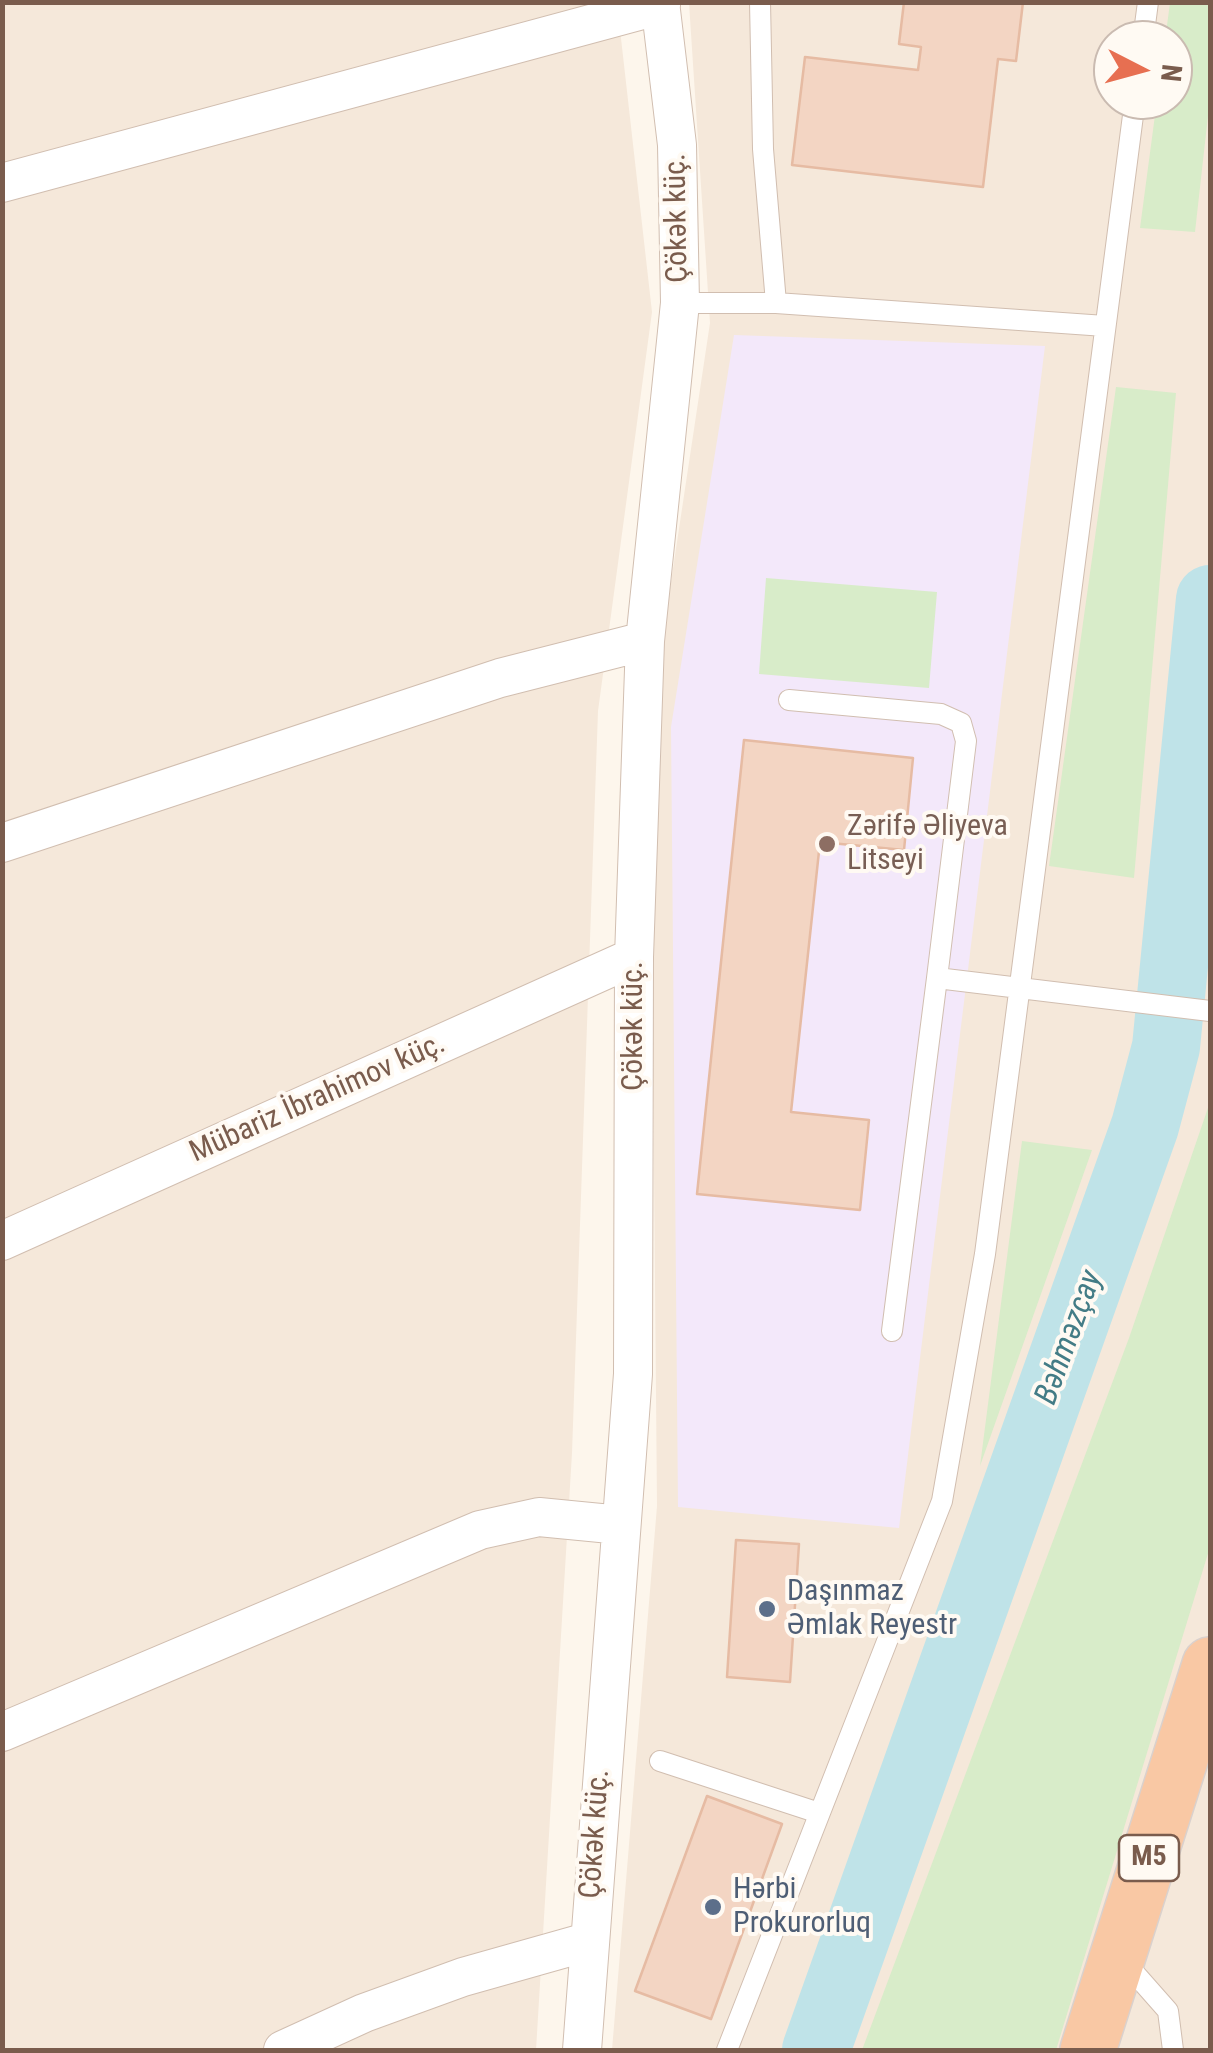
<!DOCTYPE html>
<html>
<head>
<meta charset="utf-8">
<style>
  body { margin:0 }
  #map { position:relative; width:1213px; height:2053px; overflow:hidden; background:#fdf6ec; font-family:"Roboto Condensed",sans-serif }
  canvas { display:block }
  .frame { position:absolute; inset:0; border:5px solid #7a5c4d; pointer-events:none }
  .north { position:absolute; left:1093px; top:20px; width:100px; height:100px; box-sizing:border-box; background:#fffaf3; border:2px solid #cabbb1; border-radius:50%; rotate:96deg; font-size:28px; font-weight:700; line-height:40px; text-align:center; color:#7a5c4d }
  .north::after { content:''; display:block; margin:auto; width:35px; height:45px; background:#e76f51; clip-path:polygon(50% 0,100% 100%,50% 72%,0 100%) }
</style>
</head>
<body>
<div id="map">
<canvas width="1213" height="2053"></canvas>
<div class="frame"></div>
<div class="north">N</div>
</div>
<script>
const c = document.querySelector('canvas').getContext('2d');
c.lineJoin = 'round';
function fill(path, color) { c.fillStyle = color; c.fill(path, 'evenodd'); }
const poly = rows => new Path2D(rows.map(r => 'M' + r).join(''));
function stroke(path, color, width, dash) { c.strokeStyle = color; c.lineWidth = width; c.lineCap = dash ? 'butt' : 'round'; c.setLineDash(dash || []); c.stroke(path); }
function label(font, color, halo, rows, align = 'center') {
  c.font = font + ' "Roboto Condensed",sans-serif'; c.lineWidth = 8; c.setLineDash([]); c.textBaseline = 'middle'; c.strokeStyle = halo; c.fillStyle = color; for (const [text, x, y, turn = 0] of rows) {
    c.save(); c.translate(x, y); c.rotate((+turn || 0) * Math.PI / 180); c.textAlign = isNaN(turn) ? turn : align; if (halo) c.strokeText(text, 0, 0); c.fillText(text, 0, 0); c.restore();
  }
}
const residential = poly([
  [3,3,617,3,652,312,598,711,572,1453,536,2050,3,2050],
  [689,3,1210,3,1210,2050,612,2050,657,1506,650,721,710,323],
  [1113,40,1173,40,1173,100,1113,100]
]);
const education = poly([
  [734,335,1045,346,899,1528,678,1507,671,727]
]);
const green = poly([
  [1170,3,1210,3,1210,98,1195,232,1140,228,1157,100,1173,100,1173,40,1165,40],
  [1116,387,1176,393,1134,878,1049,866],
  [766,578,937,592,929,688,759,674],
  [1210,1102,1210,1547,1056,2050,862,2050,1129,1338],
  [1022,1141,1092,1150,980,1466]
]);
const river = poly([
  [816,2050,1145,1126,1166,1047,1210,599]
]);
const building = poly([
  [904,2,1023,2,1016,61,998,59,983,187,792,165,805,57,918,70,921,47,899,44,904,2],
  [744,740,913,758,904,850,820,842,791,1112,869,1120,860,1210,697,1194,744,740],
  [736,1540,799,1544,790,1682,727,1677,736,1540],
  [707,1796,782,1824,711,2019,635,1991,707,1796]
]);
const service = poly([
  [760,2,763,149,776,303],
  [1143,40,1148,2],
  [680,303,776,303,1105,326],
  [789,700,941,714,961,723,966,741,937,978,1210,1011],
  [892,1331,937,978],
  [660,1761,819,1813],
  [1123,1960,1168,2011,1173,2050],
  [727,2050,942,1501,985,1254,1135,100]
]);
const minor = poly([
  [2,183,661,5],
  [2,843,500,678,645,641],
  [2,1241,634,957],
  [2,1732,480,1530,539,1517,621,1525],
  [283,2050,364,2013,463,1977,587,1942],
  [582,2050,633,1374,634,957,645,641,680,303,677,145,660,2]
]);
const trunk = poly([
  [1088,2050,1210,1665]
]);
const markers = [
  [827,844,10,"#8d6e63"],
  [767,1609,10,"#5c6f8a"],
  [713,1907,10,"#5c6f8a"]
];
const shields = [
  [1149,1858,60]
];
const shieldNames = [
  ["M5",1149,1858]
];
const streetNames = [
  ["Çökək küç.",678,218,-91],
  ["Çökək küç.",634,1026,-90],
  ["Mübariz İbrahimov küç.",318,1099,-24],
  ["Çökək küç.",596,1834,-86]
];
const educationNames = [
  ["Zərifə Əliyeva",847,827],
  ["Litseyi",847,861]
];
const serviceNames = [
  ["Daşınmaz",787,1592],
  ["Əmlak Reyestr",787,1626],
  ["Hərbi",733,1890],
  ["Prokurorluq",733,1924]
];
const waterNames = [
  ["Bəhməzçay",1070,1338,-70]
];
fill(residential, '#f5e8da');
fill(education, '#f3e8fa');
fill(green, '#d8ecc9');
stroke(river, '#bfe3e8', 68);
fill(building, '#f3d5c3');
stroke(building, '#e6bba3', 2.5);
stroke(service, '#d1beb0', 22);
stroke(minor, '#d1beb0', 40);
stroke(trunk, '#dad1cd', 58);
stroke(service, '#fff', 20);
stroke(minor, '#fff', 38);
stroke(trunk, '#f9c8a4', 55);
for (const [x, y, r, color] of markers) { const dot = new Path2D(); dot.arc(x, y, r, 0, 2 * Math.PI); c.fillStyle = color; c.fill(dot); stroke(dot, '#fffaf3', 4); }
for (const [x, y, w] of shields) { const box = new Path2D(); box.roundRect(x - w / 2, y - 23, w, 46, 8); c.fillStyle = '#fffaf3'; c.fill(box); stroke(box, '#7a5c4d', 2.5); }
label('bold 28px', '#7a5c4d', null, shieldNames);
label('30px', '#7a5c4d', '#fffaf3', streetNames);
label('30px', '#785e54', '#fffaf3', educationNames, 'left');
label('30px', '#4e5e75', '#fffaf3', serviceNames, 'left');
label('italic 32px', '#437c86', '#fffaf3', waterNames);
</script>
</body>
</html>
